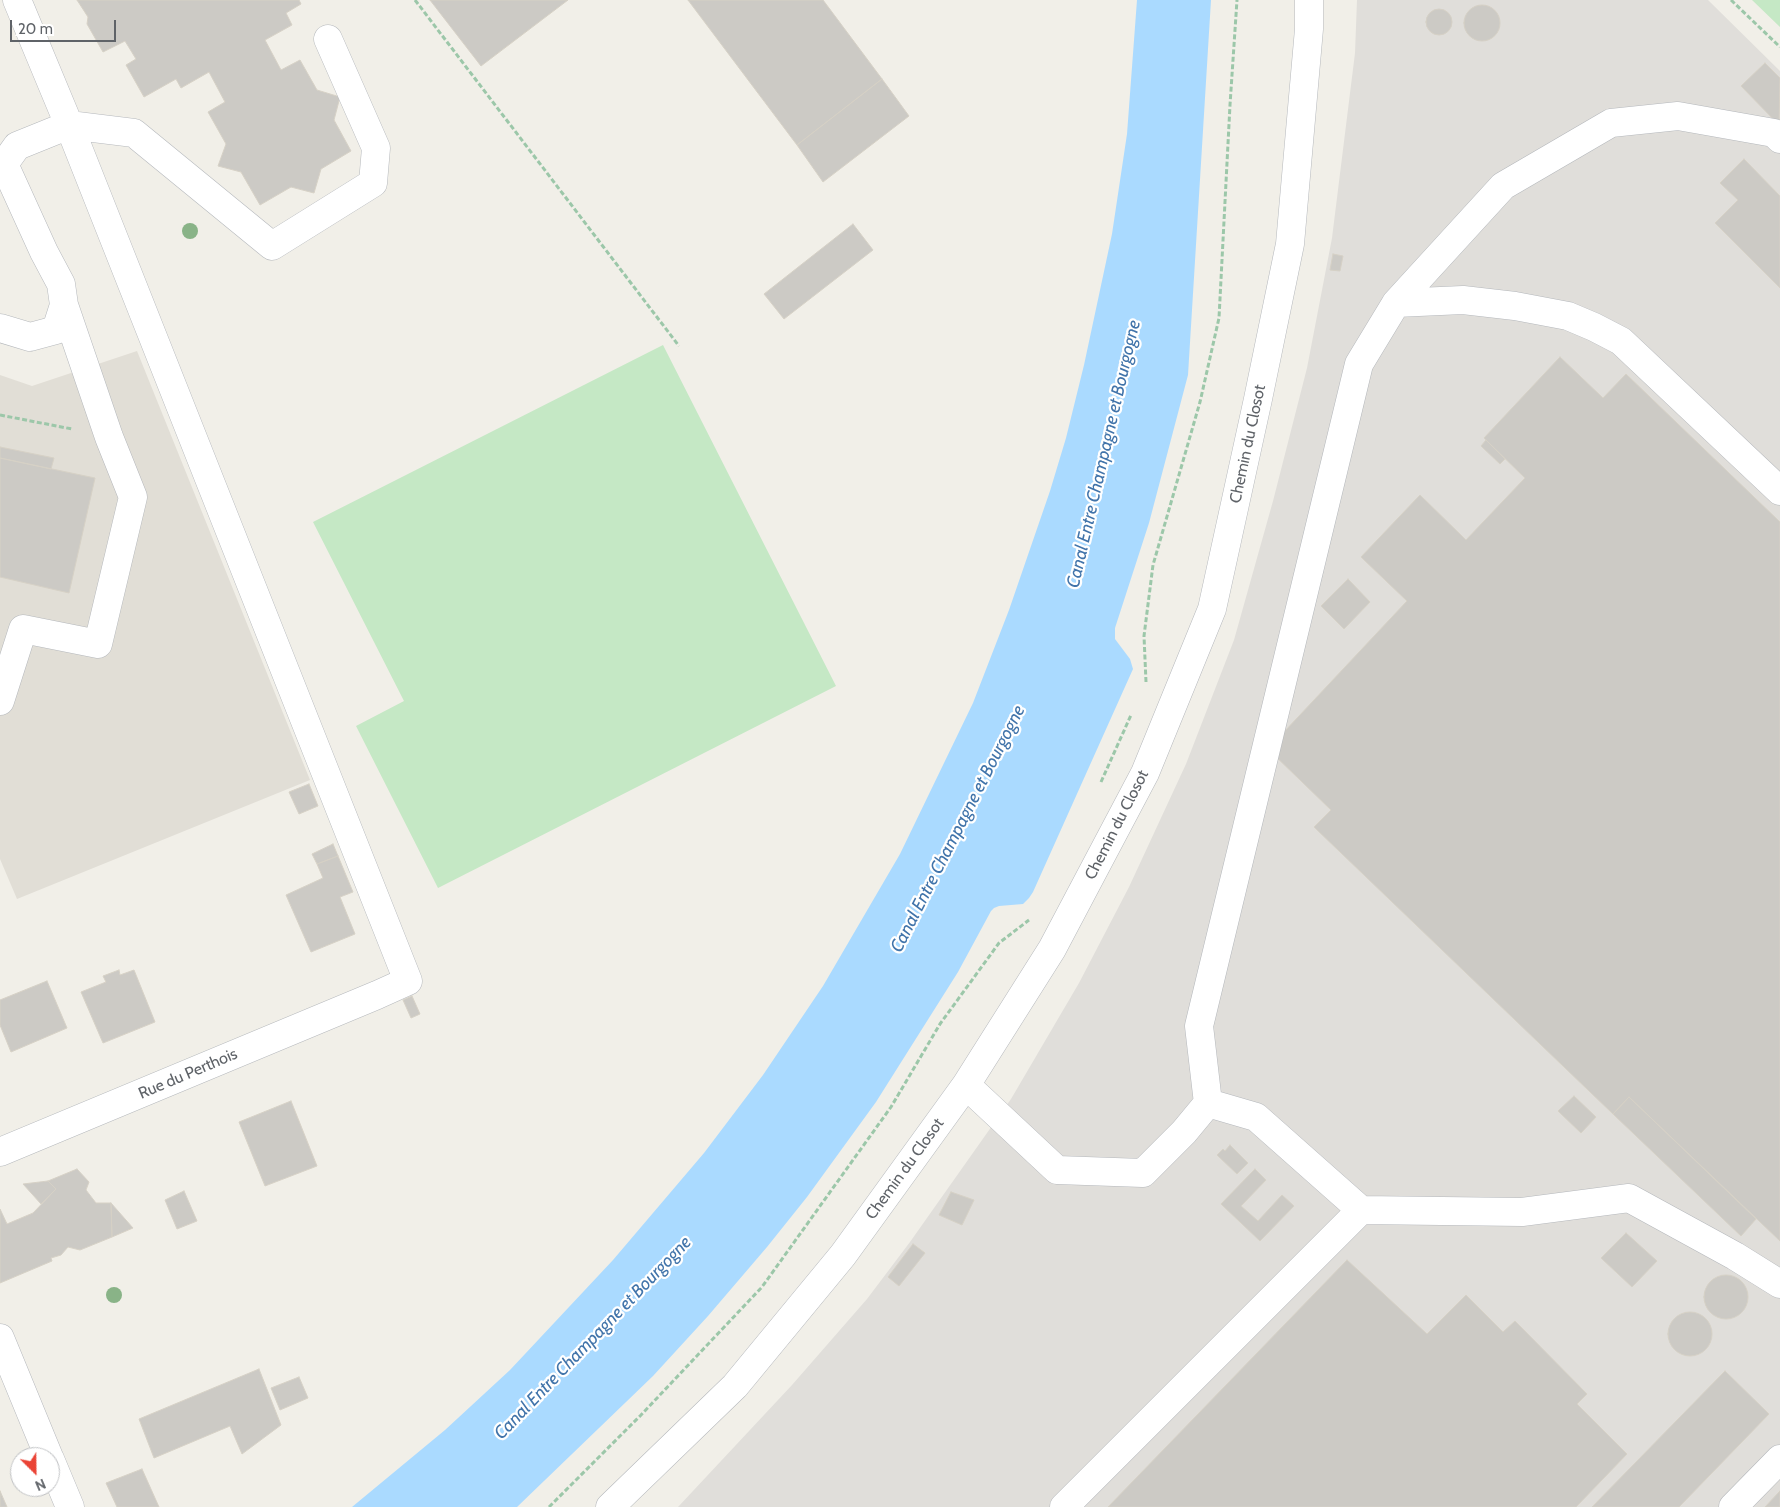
<!DOCTYPE html>
<html>
<head>
<meta charset="utf-8">
<style>
  body { margin:0 }
  #map { position:relative; width:1780px; height:1507px; overflow:hidden; background:#f1efe8; font-family:Cabin,sans-serif }
  canvas { display:block }
  .north { position:absolute; left:10px; top:1447px; width:50px; height:50px; box-sizing:border-box; background:#fff; border:1px solid #bfc1c3; border-radius:50%; rotate:157deg; font-size:14px; font-weight:700; line-height:20px; text-align:center; color:#5f6368 }
  .north::after { content:''; display:block; margin:auto; width:18px; height:22px; background:#ea4335; clip-path:polygon(50% 0,100% 100%,50% 72%,0 100%) }
  .scale { position:absolute; left:10px; top:20px; width:106px; height:22px; box-sizing:border-box; border:2px solid #5f6368; border-top:0; padding-left:6px; font-size:15px; line-height:18px; white-space:nowrap; color:#5f6368; -webkit-text-stroke:4px #fff; paint-order:stroke }
</style>
</head>
<body>
<div id="map">
<canvas width="1780" height="1507"></canvas>
<div class="north">N</div>
<div class="scale">20 m</div>
</div>
<script>
const c = document.querySelector('canvas').getContext('2d');
c.lineJoin = 'round';
function fill(path, color) { c.fillStyle = color; c.fill(path, 'evenodd'); }
const poly = rows => new Path2D(rows.map(r => 'M' + r).join(''));
function stroke(path, color, width, dash) { c.strokeStyle = color; c.lineWidth = width; c.lineCap = dash ? 'butt' : 'round'; c.setLineDash(dash || []); c.stroke(path); }
function label(font, color, halo, rows, align = 'center') {
  c.font = font + ' Cabin,sans-serif'; c.lineWidth = 4.5; c.setLineDash([]); c.textBaseline = 'middle'; c.strokeStyle = halo; c.fillStyle = color; for (const [text, x, y, turn = 0] of rows) {
    c.save(); c.translate(x, y); c.rotate((+turn || 0) * Math.PI / 180); c.textAlign = isNaN(turn) ? turn : align; if (halo) c.strokeText(text, 0, 0); c.fillText(text, 0, 0); c.restore();
  }
}
const industrial = poly([
  [1357,0,1708,0,1780,71,1780,1507,678,1507,792,1385,867,1299,910,1242,1011,1099,1079,983,1129,887,1186,764,1234,640,1273,501,1307,368,1332,238,1355,53]
]);
const education = poly([
  [137,351,310,780,17,899,0,859,0,375,32,386]
]);
const green = poly([
  [1752,0,1780,0,1780,27],
  [663,345,836,686,438,888,356,726,404,701,313,522]
]);
const water = poly([
  [1137,0,1211,0,1188,375,1149,523,1115,628,1115,639,1130,659,1133,669,1033,892,1029,898,1023,904,999,906,994,908,991,911,958,972,876,1102,807,1197,767,1247,708,1316,653,1376,517,1507,352,1507,445,1430,510,1370,613,1260,704,1153,763,1075,823,986,900,854,973,703,1009,610,1050,491,1066,438,1084,365,1112,234,1127,134]
]);
const building = poly([
  [77,0,299,0,301,4,286,13,292,25,265,40,281,70,300,60,317,90,340,97,334,120,351,151,321,169,314,193,291,187,260,205,241,172,218,166,226,144,208,112,225,102,209,72,181,88,176,79,144,97,126,65,136,59,125,41,103,52,87,24,88,17,77,0],
  [430,0,568,0,481,66,430,0],
  [688,0,823,0,882,79,797,145,688,0],
  '1464 23a18 18 0 1 1 36 0a18 18 0 1 1-36 0Z',
  '1426 22a13 13 0 1 1 26 0a13 13 0 1 1-26 0Z',
  [1765,63,1780,78,1779,125,1741,86,1765,63],
  [882,79,909,116,823,182,797,145,882,79],
  [1744,159,1780,196,1780,288,1715,223,1738,200,1720,183,1744,159],
  [853,224,873,250,784,319,764,294,853,224],
  [1333,254,1343,256,1340,271,1330,270,1333,254],
  [1560,357,1603,398,1626,374,1780,522,1780,1241,1629,1097,1613,1114,1314,827,1331,810,1268,749,1407,601,1361,557,1420,495,1466,540,1525,478,1484,438,1560,357],
  [1486,440,1505,459,1500,464,1481,446,1486,440],
  [0,447,54,458,51,469,0,458,0,447],
  [0,458,95,478,69,593,0,577,0,458],
  [1348,579,1370,602,1344,629,1321,606,1348,579],
  [309,784,318,806,299,814,289,792,309,784],
  [333,844,338,856,317,864,312,854,333,844],
  [338,856,353,892,340,897,355,934,311,952,286,895,323,878,317,864,338,856],
  [119,970,120,975,134,970,155,1022,103,1043,81,992,106,982,103,976,119,970],
  [47,981,67,1028,11,1052,0,1025,0,1000,47,981],
  [412,996,420,1014,411,1018,403,1000,412,996],
  [1574,1096,1596,1117,1581,1133,1558,1111,1574,1096],
  [1629,1097,1756,1219,1741,1236,1613,1114,1629,1097],
  [291,1101,317,1166,265,1186,239,1122,291,1101],
  [1230,1145,1248,1163,1237,1174,1217,1155,1223,1149,1225,1151,1230,1145],
  [77,1169,89,1182,86,1190,96,1203,111,1203,112,1237,80,1250,68,1247,61,1255,51,1258,52,1261,0,1283,0,1209,7,1224,33,1213,56,1189,48,1181,77,1169],
  [1255,1169,1266,1180,1241,1206,1258,1221,1282,1195,1294,1206,1260,1241,1221,1204,1255,1169],
  [48,1181,56,1189,41,1204,23,1184,48,1181],
  [184,1191,197,1221,177,1229,165,1200,184,1191],
  [951,1192,974,1200,962,1225,939,1215,951,1192],
  [111,1203,133,1228,112,1237,111,1203],
  [1626,1233,1657,1261,1632,1287,1601,1258,1626,1233],
  [913,1244,925,1253,899,1286,888,1277,913,1244],
  [1347,1260,1427,1334,1466,1295,1503,1332,1515,1321,1587,1394,1577,1404,1627,1454,1576,1507,1108,1507,1347,1260],
  '1704 1297a22 22 0 1 1 44 0a22 22 0 1 1-44 0Z',
  '1668 1334a22 22 0 1 1 44 0a22 22 0 1 1-44 0Z',
  [259,1369,281,1425,242,1454,230,1426,154,1458,139,1419,259,1369],
  [1725,1371,1769,1414,1679,1507,1592,1507,1725,1371],
  [299,1377,308,1398,280,1410,271,1388,299,1377],
  [142,1469,159,1507,117,1507,106,1483,142,1469],
  [0,1491,7,1507,0,1507,0,1491],
  [1780,1491,1780,1507,1765,1507,1780,1491]
]);
const path = poly([
  [415,0,679,346],
  [1731,0,1780,47],
  [0,415,72,429],
  [1146,682,1144,636,1153,565,1200,402,1219,318,1230,105,1237,0],
  [1101,782,1131,715],
  [549,1507,641,1415,762,1287,891,1107,940,1024,999,943,1029,920]
]);
const minor = poly([
  [0,163,4,164,44,252,61,284,64,305,56,330,30,337,0,328],
  [4,164,17,146,69,125,134,133,272,246,373,183,376,148,328,39],
  [1396,303,1463,300,1515,306,1568,316,1594,327,1621,341,1780,491],
  [0,701,23,629,98,644,133,497,109,437,64,305],
  [966,1085,1057,1170,1143,1173,1184,1132,1208,1103,1199,1026,1359,364,1396,303,1503,186,1611,123,1678,116,1774,133,1780,139],
  [1208,1103,1256,1117,1361,1210,1522,1212,1629,1198,1735,1256,1780,1284],
  [0,1152,377,995,408,981,69,125,17,0],
  [0,1338,49,1457],
  [50,1459,70,1507],
  [610,1507,735,1386,843,1255,966,1085,1052,949,1145,773,1212,609,1258,399,1290,244,1309,29,1309,0],
  [1064,1507,1361,1210],
  [1733,1507,1780,1459]
]);
const trees = [
  [190,231],
  [114,1295]
];
const streetNames = [
  ["Chemin du Closot",1248,444,-78],
  ["Chemin du Closot",1117,825,-63],
  ["Rue du Perthois",188,1074,-23],
  ["Chemin du Closot",905,1169,-54]
];
const waterNames = [
  ["Canal Entre Champagne et Bourgogne",1104,454,-77],
  ["Canal Entre Champagne et Bourgogne",958,829,-63],
  ["Canal Entre Champagne et Bourgogne",593,1338,-46]
];
fill(industrial, '#e0deda');
fill(education, '#e1ded6');
fill(green, '#c5e8c5');
fill(water, '#aadaff');
fill(building, '#cccac5');
stroke(building, '#d6d1c6', 1);
stroke(minor, '#b5b8bc', 29);
stroke(path, '#9cc7a9', 3, [5, 2.5]);
stroke(minor, '#fff', 28);
c.fillStyle = '#89b387';
for (const [x, y] of trees) { c.beginPath(); c.arc(x, y, 8, 0, 2 * Math.PI); c.fill(); }
label('16px', '#5f6368', '#fff', streetNames);
label('italic 18px', '#4174aa', '#fff', waterNames);
</script>
</body>
</html>
